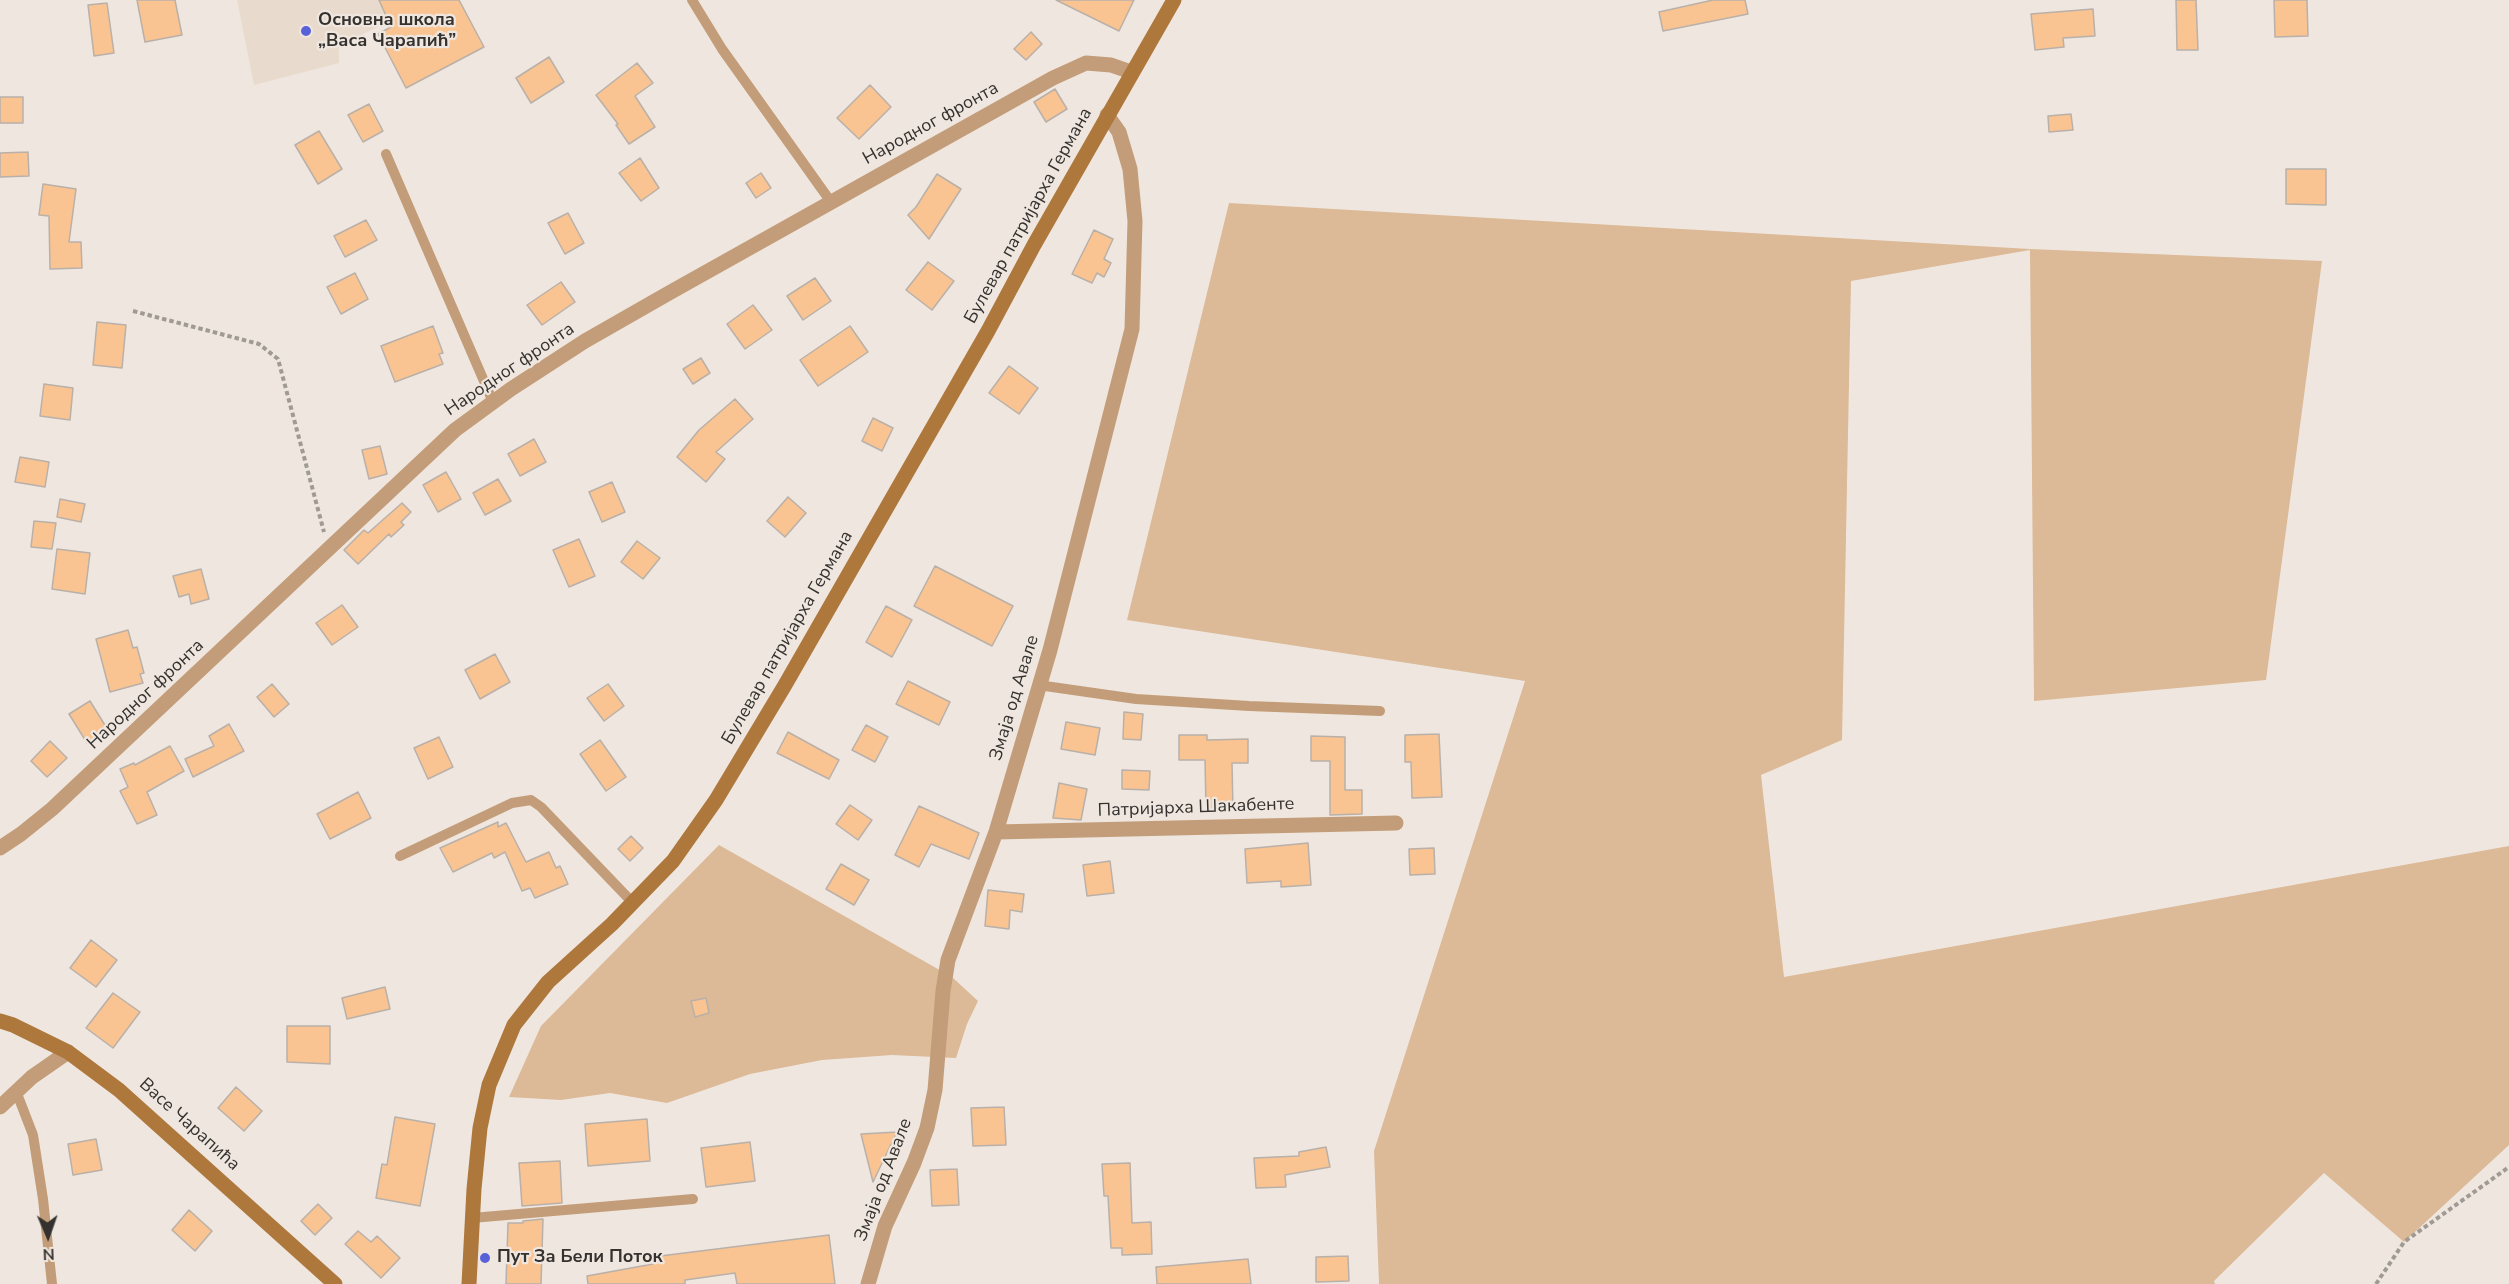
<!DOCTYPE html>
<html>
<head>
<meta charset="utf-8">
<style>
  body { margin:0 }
  #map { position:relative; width:2509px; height:1284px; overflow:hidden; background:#efe7df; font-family:"Nunito Sans",sans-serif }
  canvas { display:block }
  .north { position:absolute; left:18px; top:1206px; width:60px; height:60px; -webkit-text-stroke:4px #efe7df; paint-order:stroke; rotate:178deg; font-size:16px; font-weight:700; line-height:24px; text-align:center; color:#34312e }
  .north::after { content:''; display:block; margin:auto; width:21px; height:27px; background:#34312e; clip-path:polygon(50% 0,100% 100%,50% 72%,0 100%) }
</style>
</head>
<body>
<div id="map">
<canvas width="2509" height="1284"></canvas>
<div class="north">N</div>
</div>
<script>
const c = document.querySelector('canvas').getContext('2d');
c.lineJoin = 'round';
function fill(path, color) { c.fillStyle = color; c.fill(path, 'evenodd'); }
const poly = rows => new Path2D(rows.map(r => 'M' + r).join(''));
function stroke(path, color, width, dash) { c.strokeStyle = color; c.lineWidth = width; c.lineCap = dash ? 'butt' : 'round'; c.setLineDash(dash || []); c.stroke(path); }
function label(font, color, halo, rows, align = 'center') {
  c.font = font + ' "Nunito Sans",sans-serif'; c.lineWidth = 4.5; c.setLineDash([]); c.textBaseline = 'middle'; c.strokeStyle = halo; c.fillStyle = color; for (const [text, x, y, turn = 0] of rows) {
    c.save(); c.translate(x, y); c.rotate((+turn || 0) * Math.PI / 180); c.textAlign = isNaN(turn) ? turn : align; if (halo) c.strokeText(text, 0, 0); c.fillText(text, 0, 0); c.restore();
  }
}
const built = poly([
  [237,0,432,0,339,46,339,63,254,85]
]);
const green = poly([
  [1229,203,2030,249,2322,261,2266,680,2034,701,2030,250,1851,281,1842,740,1761,775,1784,977,2509,846,2509,1145,2404,1242,2324,1173,2214,1281,2215,1284,1379,1284,1374,1151,1525,681,1127,620],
  [719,845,952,977,978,1001,967,1024,956,1058,892,1055,822,1060,750,1074,667,1103,610,1093,561,1100,509,1097,541,1026]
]);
const building = poly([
  [137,0,175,0,182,35,145,42,137,0],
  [379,0,459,0,484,47,406,88,378,34,391,27,379,0],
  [1056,0,1134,0,1119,31,1056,0],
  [1713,0,1745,0,1748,14,1663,31,1659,12,1713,0],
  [2176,0,2196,0,2198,50,2177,50,2176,0],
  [2274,0,2307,0,2308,36,2275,37,2274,0],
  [107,3,114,53,94,56,88,5,107,3],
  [2093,9,2095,36,2063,38,2064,47,2035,50,2031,14,2093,9],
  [1031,32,1042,44,1026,60,1014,49,1031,32],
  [549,57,564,82,531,103,516,78,549,57],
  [637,63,653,83,635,96,655,127,629,144,616,125,618,124,596,95,637,63],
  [870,85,891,107,859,139,837,118,870,85],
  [1055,89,1067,109,1046,122,1034,102,1055,89],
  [0,97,23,97,23,123,0,123,0,97],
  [369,104,383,131,363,142,348,115,369,104],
  [2071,114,2073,130,2049,132,2048,116,2071,114],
  [319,131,342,169,318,184,295,145,319,131],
  [28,152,29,176,0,177,0,153,28,152],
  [640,158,659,188,641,201,619,173,640,158],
  [2286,169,2326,169,2326,205,2286,204,2286,169],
  [761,173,771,188,756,198,746,183,761,173],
  [937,174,961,189,929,239,908,215,916,207,937,174],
  [43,184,76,189,69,242,81,242,82,268,50,269,49,216,39,215,43,184],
  [568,213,584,243,565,254,548,223,568,213],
  [366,220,377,240,345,257,334,236,366,220],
  [1094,230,1113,239,1104,259,1111,263,1104,277,1097,273,1092,283,1072,274,1094,230],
  [928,262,954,281,932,310,906,290,928,262],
  [355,273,368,299,341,314,327,287,355,273],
  [815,278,831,301,803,320,787,296,815,278],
  [561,282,575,302,542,325,527,305,561,282],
  [753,305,772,330,745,349,727,324,753,305],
  [97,322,126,325,122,368,93,365,97,322],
  [433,326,443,353,439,354,443,364,395,382,381,346,433,326],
  [850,326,868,352,818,386,800,360,850,326],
  [701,358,710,373,693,384,683,369,701,358],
  [1009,366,1038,388,1019,414,989,393,1009,366],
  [44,384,73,388,70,420,40,416,44,384],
  [735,399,753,419,716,452,725,459,706,482,677,457,699,430,735,399],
  [873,418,893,428,882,451,862,441,873,418],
  [534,439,546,462,520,476,508,454,534,439],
  [380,446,387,474,369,479,362,450,380,446],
  [20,457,49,462,45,487,15,482,20,457],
  [446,472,461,499,438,512,423,485,446,472],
  [498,479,511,501,485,515,473,493,498,479],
  [612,482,625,512,602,522,589,492,612,482],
  [788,497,806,513,785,537,767,521,788,497],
  [60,499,85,504,81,522,57,517,60,499],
  [402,503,411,512,401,522,404,525,391,537,389,534,358,564,344,550,364,530,368,533,402,503],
  [34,521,56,523,52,549,31,547,34,521],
  [579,539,595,576,569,587,553,550,579,539],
  [637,541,660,558,643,579,621,562,637,541],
  [57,549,90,553,85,594,52,589,57,549],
  [935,566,1013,606,992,646,914,606,935,566],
  [201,569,209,599,191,604,189,594,179,597,173,576,201,569],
  [342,605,358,627,332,645,316,623,342,605],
  [886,606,912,620,892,657,866,642,886,606],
  [128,630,133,648,137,647,144,673,140,674,143,683,110,692,96,639,128,630],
  [495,654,510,682,480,699,465,670,495,654],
  [908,681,950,702,939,725,896,704,908,681],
  [272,684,289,704,274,717,257,697,272,684],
  [608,684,624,706,604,721,587,698,608,684],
  [90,701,108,730,87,743,69,714,90,701],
  [1124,712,1143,714,1141,740,1123,739,1124,712],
  [1066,722,1100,728,1095,755,1061,749,1066,722],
  [229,724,244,751,193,777,185,759,214,746,209,736,229,724],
  [866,725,888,737,875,762,852,750,866,725],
  [788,732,839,760,829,779,777,753,788,732],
  [1439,734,1442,797,1412,798,1411,762,1405,762,1405,735,1439,734],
  [1179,735,1207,735,1207,740,1248,739,1248,763,1232,763,1233,809,1206,809,1205,760,1179,760,1179,735],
  [1311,736,1345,737,1345,790,1362,790,1362,814,1330,815,1330,761,1311,761,1311,736],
  [439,737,453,767,428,779,414,748,439,737],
  [600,740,626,777,606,791,580,754,600,740],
  [50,741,67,758,47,777,31,761,50,741],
  [170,746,184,771,147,792,157,815,137,824,120,791,128,787,120,769,134,763,135,765,170,746],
  [1122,770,1150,771,1149,790,1122,789,1122,770],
  [1059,783,1087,789,1081,820,1053,818,1059,783],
  [358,792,371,818,330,839,317,814,358,792],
  [850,805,872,820,858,840,836,824,850,805],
  [919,806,979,833,969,859,931,844,919,867,895,855,919,806],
  [498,822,498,827,506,823,526,862,549,852,556,868,560,866,568,884,535,898,530,888,522,891,505,852,494,858,492,853,453,872,440,848,498,822],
  [631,836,643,848,630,861,618,849,631,836],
  [1308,843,1311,885,1281,887,1281,881,1247,883,1245,849,1308,843],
  [1434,848,1435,874,1410,875,1409,849,1434,848],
  [1110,861,1114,893,1087,896,1083,865,1110,861],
  [841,864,869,880,854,905,826,889,841,864],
  [988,890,1024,894,1022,912,1010,910,1009,929,985,926,988,890],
  [91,940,117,960,96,987,70,968,91,940],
  [385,987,390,1009,347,1019,342,998,385,987],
  [113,993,140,1012,113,1048,86,1028,113,993],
  [706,998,709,1013,695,1017,691,1001,706,998],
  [287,1026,330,1026,330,1064,287,1062,287,1026],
  [236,1087,262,1111,244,1131,218,1108,236,1087],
  [1004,1107,1006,1145,973,1146,971,1108,1004,1107],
  [395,1117,435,1124,420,1206,376,1198,382,1164,387,1165,395,1117],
  [647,1119,650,1161,588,1166,585,1124,647,1119],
  [897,1132,873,1182,861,1134,897,1132],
  [96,1139,102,1170,73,1175,68,1144,96,1139],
  [750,1142,755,1181,706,1187,701,1148,750,1142],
  [1326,1147,1330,1167,1285,1175,1286,1187,1256,1188,1254,1158,1299,1156,1299,1152,1326,1147],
  [560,1161,562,1203,522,1206,519,1163,560,1161],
  [1130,1163,1132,1223,1151,1222,1152,1254,1122,1255,1122,1248,1111,1248,1108,1196,1104,1196,1102,1164,1130,1163],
  [957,1169,959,1205,932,1206,930,1170,957,1169],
  [318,1204,332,1218,315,1235,301,1221,318,1204],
  [189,1210,212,1231,195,1251,172,1230,189,1210],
  [543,1219,541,1284,506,1284,508,1223,523,1223,523,1221,543,1219],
  [358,1231,371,1242,377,1236,400,1258,381,1278,345,1244,358,1231],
  [829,1235,835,1284,737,1284,735,1273,685,1280,685,1284,588,1284,587,1276,653,1264,652,1257,829,1235],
  [1348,1256,1349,1281,1316,1282,1316,1257,1348,1256],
  [1248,1259,1251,1284,1157,1284,1156,1267,1248,1259]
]);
const path = poly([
  [133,311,259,344,278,359,324,532],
  [2376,1284,2404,1242,2509,1167]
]);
const lane = poly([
  [692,0,722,49,831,202],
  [386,154,493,402],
  [1038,685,1136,699,1249,706,1380,711],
  [400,856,512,803,531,800,541,807,633,903],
  [16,1091,33,1135,43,1199,52,1284],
  [472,1218,693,1199]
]);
const street = poly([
  [996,832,1396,823],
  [0,848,21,834,52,809,455,430,511,389,585,341,669,293,1053,78,1086,63,1111,65,1131,72],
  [0,1107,32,1077,68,1052],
  [868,1284,885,1226,914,1163,927,1128,935,1090,943,991,948,960,996,832,1050,650,1132,329,1135,221,1130,169,1119,132,1107,115]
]);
const secondary = poly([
  [0,1021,13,1025,68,1052,119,1090,335,1284],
  [469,1284,474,1189,480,1128,489,1085,514,1025,548,982,612,924,673,861,716,800,785,685,988,331,1034,245,1174,0]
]);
const markers = [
  [306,31,6,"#5961d8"],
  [485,1258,6,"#5961d8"]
];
const poiNames = [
  ["Основна школа",318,21],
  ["„Васа Чарапић”",318,42],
  ["Пут За Бели Поток",497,1258]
];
const streetNames = [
  ["Народног фронта",931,124,-29],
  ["Булевар патријарха Германа",1029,216,-61],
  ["Народног фронта",510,370,-34],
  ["Булевар патријарха Германа",788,638,-60],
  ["Народног фронта",146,695,-43],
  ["Змаја од Авале",1015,698,-73],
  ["Патријарха Шакабенте",1196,808,-2],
  ["Васе Чарапића",189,1125,42],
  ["Змаја од Авале",884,1180,-69]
];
fill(built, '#e8dacc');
fill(green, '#dcb997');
fill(building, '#f9c491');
stroke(building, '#b9b0a9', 1.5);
stroke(path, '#a09a94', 4, [4.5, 3]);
stroke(lane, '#c39d79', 10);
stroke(street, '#c39d79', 15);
stroke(secondary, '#ae783d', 15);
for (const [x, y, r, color] of markers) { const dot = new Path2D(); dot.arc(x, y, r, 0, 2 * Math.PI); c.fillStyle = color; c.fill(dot); stroke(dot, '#efe7df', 2); }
label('bold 18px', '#34312e', '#efe7df', poiNames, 'left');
label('18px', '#34312e', '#efe7df', streetNames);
</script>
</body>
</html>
